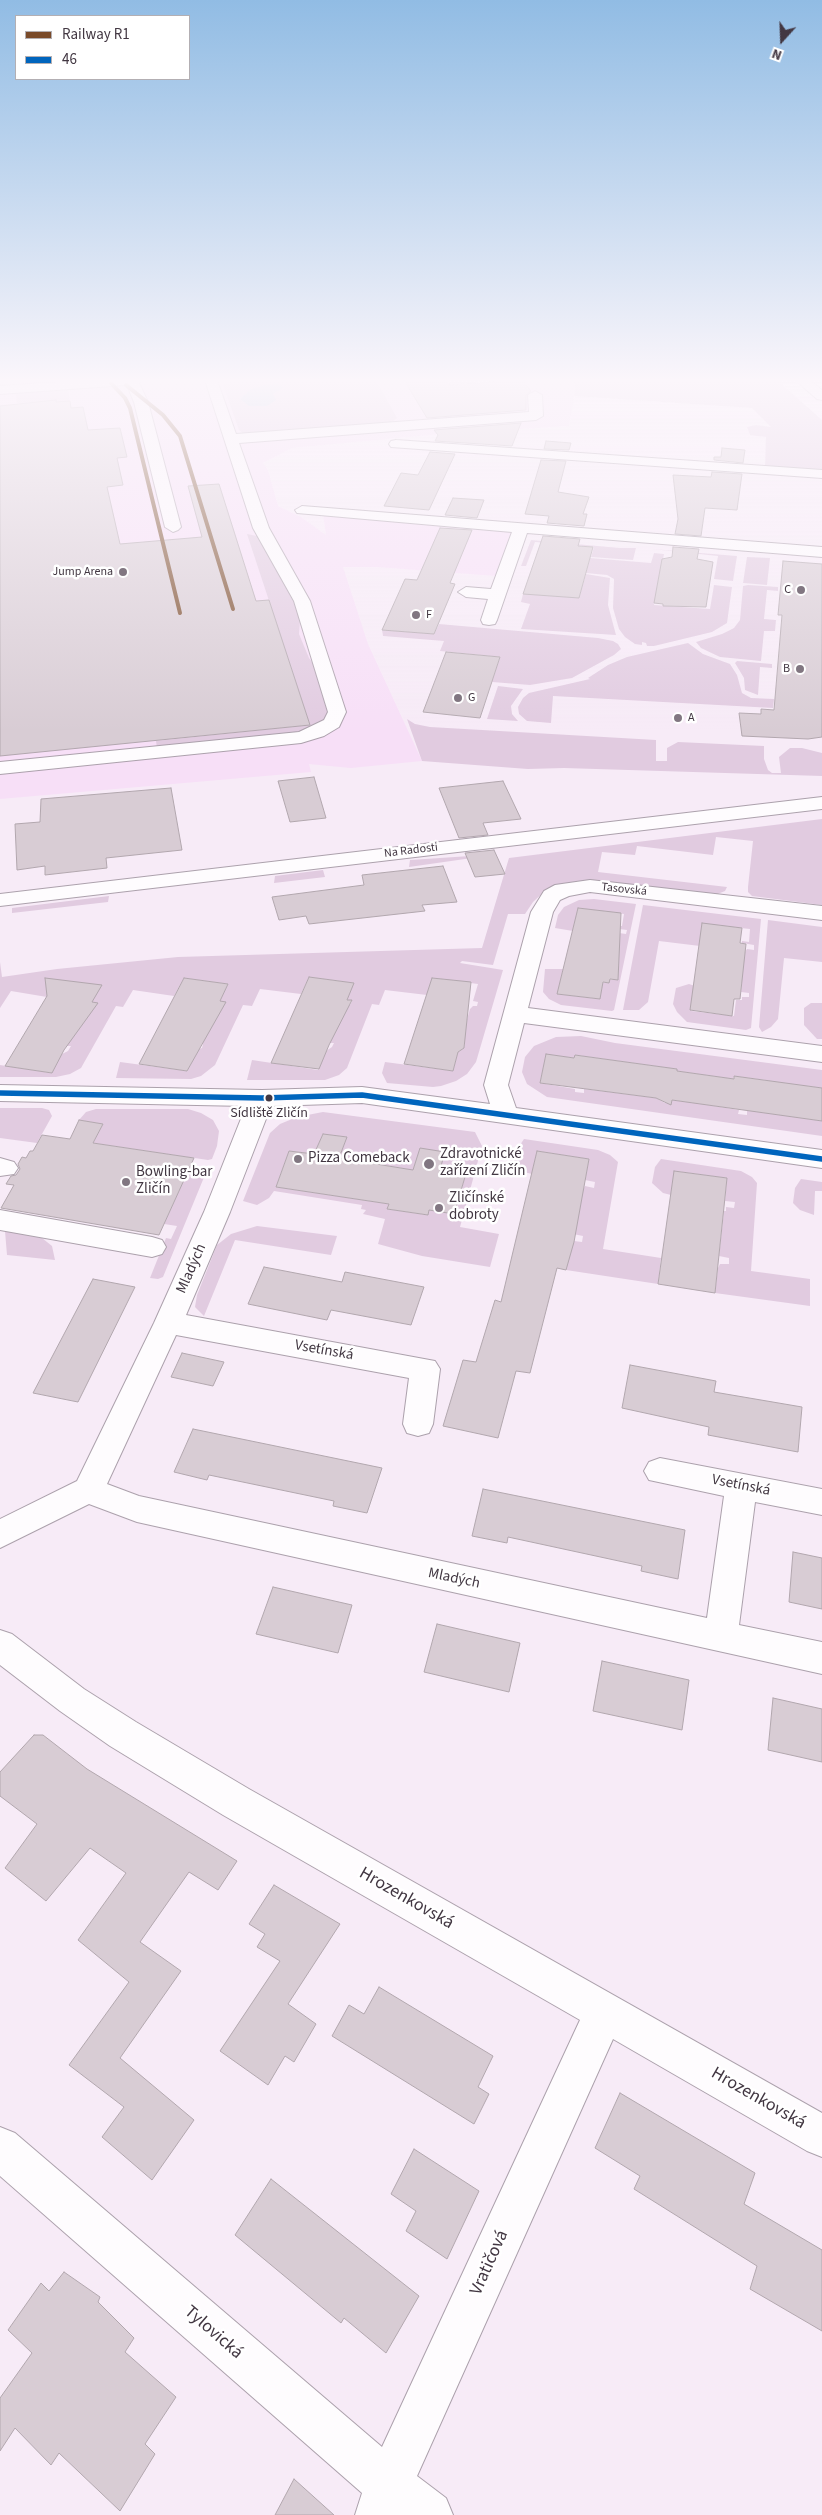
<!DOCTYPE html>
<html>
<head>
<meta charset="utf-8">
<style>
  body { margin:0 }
  #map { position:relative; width:822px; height:2515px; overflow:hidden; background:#f7ebf7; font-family:"Source Sans 3",sans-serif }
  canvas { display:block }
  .legend { position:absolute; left:15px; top:15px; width:175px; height:65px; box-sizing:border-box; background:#fff; border:1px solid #b3afb3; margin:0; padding:6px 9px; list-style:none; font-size:15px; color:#423742 }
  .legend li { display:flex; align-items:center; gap:10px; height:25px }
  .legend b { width:25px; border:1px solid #b3afb3 }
  .north { position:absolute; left:757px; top:15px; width:50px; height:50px; -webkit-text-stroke:4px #fff; paint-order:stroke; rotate:200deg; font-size:14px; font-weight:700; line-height:20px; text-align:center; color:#423742 }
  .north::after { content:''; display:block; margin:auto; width:18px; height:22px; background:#423742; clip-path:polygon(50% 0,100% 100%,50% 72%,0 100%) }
</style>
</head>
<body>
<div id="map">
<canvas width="822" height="2515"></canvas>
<ul class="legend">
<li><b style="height:6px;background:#7a4b2a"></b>Railway R1</li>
<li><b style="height:6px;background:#0065bd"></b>46</li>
</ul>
<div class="north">N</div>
</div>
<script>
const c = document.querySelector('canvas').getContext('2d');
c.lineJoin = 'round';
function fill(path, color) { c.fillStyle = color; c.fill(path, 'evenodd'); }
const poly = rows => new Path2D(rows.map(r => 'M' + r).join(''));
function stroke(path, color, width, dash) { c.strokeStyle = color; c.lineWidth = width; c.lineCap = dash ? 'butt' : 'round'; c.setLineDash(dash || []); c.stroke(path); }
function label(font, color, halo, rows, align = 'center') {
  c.font = font + ' "Source Sans 3",sans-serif'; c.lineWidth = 5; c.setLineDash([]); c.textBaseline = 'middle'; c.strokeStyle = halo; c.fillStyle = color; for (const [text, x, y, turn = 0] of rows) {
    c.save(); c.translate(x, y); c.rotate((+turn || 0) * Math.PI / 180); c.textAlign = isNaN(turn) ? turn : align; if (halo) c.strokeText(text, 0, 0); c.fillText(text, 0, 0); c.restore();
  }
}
const built = poly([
  [0,380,446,380,450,385,525,380,572,380,576,387,569,426,441,434,292,448,263,463,268,470,278,506,301,517,326,535,323,514,512,531,496,576,377,567,343,567,368,644,422,761,351,768,309,764,311,772,0,799]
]);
const green = poly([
  [233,380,376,380,397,418,389,424,244,434,239,430,223,385],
  [277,383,283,388,273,394,240,399,251,389,268,384],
  [572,380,777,380,822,420,822,470,765,466,766,437,750,435,747,427,756,425,771,427,752,408,574,396,576,387],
  [68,389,70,401,17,403,16,395,19,393],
  [247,534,257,536,263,542,294,603,300,620,299,634,309,658,318,670,330,712,319,725,296,734,157,748,156,741,310,725],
  [531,540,620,548,636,548,633,560,591,557,594,547,535,542,526,566,521,566],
  [652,549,737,556,733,581,714,579,718,556],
  [654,553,664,554,654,605,710,609,714,585,732,587,727,623,712,632,654,646,647,646,646,643,642,642,642,645,635,644,625,637,619,629,613,608,614,579,607,575,586,573,590,558,651,563],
  [747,557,770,558,767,585,743,583],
  [586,574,610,578,608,605,616,635,521,629,530,604,521,602,523,594,579,598],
  [748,585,778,587,778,591,767,590,764,619,776,620,775,631,764,631,761,661,720,657,701,648,696,642,722,634,734,628,740,620,743,586],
  [439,624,598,638,613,641,618,644,621,649,614,655,572,678,530,685,492,682,500,657,440,651,444,641,383,636,382,630,434,634],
  [688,643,703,654,730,664,737,675,742,693,751,698,774,699,773,708,553,696,551,723,527,721,519,714,518,707,523,698,529,693,590,679,588,678,608,665,627,657],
  [737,661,772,664,772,668,760,667,758,695,745,690,744,678,735,663],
  [498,686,523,689,511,706,512,714,518,721,487,719],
  [407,719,415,724,430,727,656,740,656,761,667,761,667,748,678,742,764,746,764,759,768,770,772,773,781,773,779,757,790,748,802,748,822,753,822,776,564,768,528,769,422,761],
  [822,819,822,905,752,896,748,892,748,887,753,841,716,837,713,855,637,846,635,855,602,852,598,872,727,887,725,891,715,895,591,882,571,882,545,891,533,902,525,914,508,914,493,965,462,961,460,963,503,970,476,1062,467,1074,456,1081,441,1086,433,1087,387,1083,382,1073,385,1062,453,1071,458,1052,464,1048,465,1044,460,1044,470,1009,473,1006,477,1006,478,1002,473,1001,478,984,433,978,427,995,385,990,379,1005,372,1004,347,1068,339,1075,325,1080,247,1080,252,1060,318,1070,326,1051,332,1047,334,1043,329,1043,346,1005,350,1005,352,1001,347,1000,353,983,309,977,301,994,260,989,252,1006,243,1005,215,1065,201,1076,191,1079,116,1078,120,1062,187,1071,199,1049,202,1048,203,1044,199,1044,228,984,184,978,174,996,133,990,123,1007,116,1006,81,1068,70,1074,56,1077,0,1077,0,1065,51,1073,62,1054,68,1051,71,1046,67,1046,47,997,11,991,0,1008,0,962,2,977,57,969,178,957,482,948,509,858],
  [470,856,472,858,409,867,410,860],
  [323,870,325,877,274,883,275,876],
  [109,896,108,902,12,913,12,908],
  [594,899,636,904,614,1010,612,1011,561,1005,549,999,543,992,545,969,563,969,558,994,599,999,603,983,609,983,609,980,618,980,619,933,626,934,627,930,619,929,615,926,622,926,624,914,578,908,573,931,555,928,558,915,564,907,579,900],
  [643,905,761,919,751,1028,746,1030,687,1022,677,1012,673,1004,676,988,689,984,695,986,691,1011,734,1016,736,1000,742,1000,742,997,749,997,749,993,741,992,742,983,738,982,745,952,747,949,754,950,754,945,742,943,742,941,749,942,750,929,703,924,700,946,659,941,648,1002,639,1010,623,1010],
  [768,920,822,927,822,962,784,958,778,1019,771,1027,762,1032,759,1027],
  [811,1003,822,1003,822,1039,817,1039,804,1025,804,1008],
  [581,1036,615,1043,822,1070,822,1088,807,1086,807,1089,765,1080,734,1076,733,1079,677,1071,676,1069,576,1055,574,1058,546,1055,540,1083,575,1089,575,1092,584,1093,584,1089,656,1098,665,1103,671,1103,672,1100,702,1104,739,1110,738,1114,747,1115,747,1110,822,1121,822,1136,547,1097,527,1084,522,1072,525,1057,534,1046,556,1037],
  [0,1108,42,1108,49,1110,52,1116,37,1143,0,1138],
  [96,1109,188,1109,201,1113,213,1120,219,1131,217,1146,212,1159,208,1160,93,1143,103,1124,79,1120,86,1112],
  [323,1112,475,1132,482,1146,460,1227,499,1234,490,1267,422,1256,378,1244,385,1219,363,1214,366,1210,361,1209,362,1205,274,1191,269,1198,257,1205,243,1201,270,1133,280,1124,297,1117],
  [323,1134,346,1137,339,1158,413,1170,420,1149,439,1173,465,1177,455,1214,429,1210,427,1215,387,1209,389,1204,276,1187,289,1151,314,1154],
  [524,1139,598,1150,610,1155,618,1162,603,1249,661,1258,658,1284,566,1270,571,1246,574,1241,582,1242,583,1236,573,1234,582,1191,585,1186,594,1188,595,1182,585,1180,589,1159,537,1151,532,1174,520,1171,513,1163,518,1148],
  [661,1159,741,1171,752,1177,757,1183,751,1271,810,1279,810,1306,715,1293,718,1268,720,1264,729,1264,729,1258,719,1256,724,1211,726,1211,726,1207,734,1208,735,1202,725,1201,727,1178,675,1171,671,1195,663,1193,652,1183,655,1167],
  [190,1166,205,1168,207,1170,163,1277,158,1279,150,1278,166,1238,171,1239,177,1226,164,1224],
  [801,1179,822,1182,822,1191,815,1191,814,1215,800,1210,793,1203,795,1188],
  [257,1226,337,1236,331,1255,235,1240,204,1316,195,1307,197,1295,217,1245,231,1234],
  [5,1231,42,1238,52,1246,55,1260,7,1255]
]);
const water = poly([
  [277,383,283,388,273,394,276,400,267,406,249,406,240,399,251,389,268,384]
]);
const building = poly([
  [404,380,446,380,450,385,522,380,531,391,526,395,526,410,427,418,404,380],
  [56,400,56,402,70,401,71,408,83,407,88,430,120,428,127,457,117,458,123,485,107,487,120,544,202,537,188,486,219,484,256,601,269,600,310,725,0,756,0,406,56,400],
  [521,423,512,446,435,441,438,435,434,430,521,423],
  [546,441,571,443,569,450,544,449,546,441],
  [722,448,745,450,743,463,714,460,714,457,721,457,722,448],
  [430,452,455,454,429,510,384,506,401,473,418,475,430,452],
  [541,460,566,461,558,492,589,497,583,514,587,514,584,526,547,523,549,516,525,514,541,460],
  [712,472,742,474,737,510,705,508,701,536,675,534,678,519,673,475,711,477,712,472],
  [453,498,484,500,477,518,445,515,453,498],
  [440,528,472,530,450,583,455,584,434,634,382,630,405,579,417,580,440,528],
  [543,536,580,539,578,546,593,547,579,598,523,594,543,536],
  [673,547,699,549,697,559,713,562,706,607,663,606,663,604,654,603,662,559,672,557,673,547],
  [783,561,822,564,822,737,808,739,742,736,739,713,761,714,761,709,774,710,782,615,778,615,783,561],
  [446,652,500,657,480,718,423,712,446,652],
  [314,777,326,818,290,822,278,781,314,777],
  [503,781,521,819,483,823,488,835,459,838,439,788,503,781],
  [171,788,182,850,106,858,107,868,45,875,45,866,17,870,15,824,40,822,41,799,171,788],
  [494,850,505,874,475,877,465,853,494,850],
  [443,866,457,902,422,905,425,911,309,924,306,916,279,920,272,897,364,885,362,875,443,866],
  [578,908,621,913,618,980,610,979,609,983,603,982,600,999,557,994,578,908],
  [702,923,742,928,740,943,746,944,740,999,734,999,732,1016,690,1010,702,923],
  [309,977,354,983,347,1000,352,1000,329,1045,319,1069,271,1063,309,977],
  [45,978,102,985,92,1002,98,1003,64,1050,52,1073,5,1066,47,996,45,978],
  [184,978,228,984,220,1001,226,1002,187,1071,139,1064,184,978],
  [432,978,471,982,464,1048,458,1052,453,1071,404,1064,432,978],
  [546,1054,574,1058,575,1055,677,1069,677,1071,734,1079,734,1076,822,1088,822,1121,672,1100,671,1105,656,1098,540,1083,546,1054],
  [79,1120,103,1124,93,1143,194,1158,159,1235,1,1208,14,1185,6,1184,11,1176,16,1175,20,1169,18,1164,22,1157,26,1158,30,1151,33,1151,42,1135,70,1139,79,1120],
  [323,1134,347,1137,339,1158,413,1170,420,1148,445,1152,439,1173,465,1177,454,1214,429,1210,428,1215,387,1209,389,1204,276,1187,289,1151,314,1154,323,1134],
  [537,1151,589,1159,574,1242,566,1270,557,1268,530,1373,516,1371,498,1438,443,1426,463,1360,476,1362,495,1300,501,1302,537,1151],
  [674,1171,727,1178,715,1293,658,1284,674,1171],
  [264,1267,342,1282,345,1272,424,1287,411,1325,331,1310,327,1320,248,1304,264,1267],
  [93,1279,135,1287,78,1402,33,1393,93,1279],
  [182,1353,224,1362,213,1386,171,1377,182,1353],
  [630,1365,716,1381,714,1392,802,1407,798,1452,708,1435,709,1427,622,1408,630,1365],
  [193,1429,382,1468,367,1513,333,1506,334,1501,209,1475,207,1480,174,1472,193,1429],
  [483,1489,685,1530,678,1579,641,1571,642,1566,508,1537,507,1543,472,1536,483,1489],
  [793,1552,822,1558,822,1609,789,1602,793,1552],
  [273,1587,352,1605,338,1653,256,1634,273,1587],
  [437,1624,520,1643,509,1692,424,1672,437,1624],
  [602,1661,689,1680,682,1730,593,1711,602,1661],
  [773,1698,822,1709,822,1762,768,1750,773,1698],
  [34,1735,43,1735,87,1769,237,1861,218,1890,189,1872,140,1942,181,1971,120,2058,194,2120,152,2180,102,2137,124,2107,69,2065,129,1982,78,1940,126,1873,90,1848,46,1901,5,1868,37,1824,0,1796,0,1772,34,1735],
  [274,1885,340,1924,288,2004,316,2024,294,2062,285,2056,268,2085,220,2051,280,1961,257,1947,265,1934,249,1924,274,1885],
  [379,1987,493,2056,478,2087,489,2094,474,2124,332,2036,349,2005,364,2014,379,1987],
  [620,2093,755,2173,744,2204,822,2250,822,2331,750,2289,757,2266,634,2189,640,2176,595,2148,620,2093],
  [414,2149,479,2191,447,2259,406,2231,416,2211,391,2194,414,2149],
  [271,2179,419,2296,386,2353,344,2318,341,2323,235,2235,271,2179],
  [64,2272,100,2297,98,2302,134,2338,125,2352,176,2397,145,2444,155,2454,120,2511,59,2453,51,2465,15,2428,0,2451,0,2398,32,2353,8,2330,41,2283,49,2291,64,2272],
  [294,2479,334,2515,275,2515,294,2479]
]);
const minor = poly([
  [87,380,143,380,139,383,148,402,181,527,178,530,173,532,165,527,134,402,127,385,0,394,0,386,87,380],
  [205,380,217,380,236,434,529,412,528,395,535,391,542,395,543,416,536,420,239,443,269,528,310,601,346,712,339,727,324,736,301,743,0,774,0,762,299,732,324,720,328,712,294,601,253,528,205,380],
  [795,380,809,380,822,390,822,400,817,399,795,380],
  [396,440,822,470,822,478,391,447,389,444,391,441,396,440],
  [302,506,822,547,822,557,527,533,497,620,495,624,489,625,483,624,481,620,488,599,466,597,458,592,466,587,491,589,512,532,297,513,295,510,302,506],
  [590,880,822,906,822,920,590,892,569,896,560,900,553,912,528,1008,822,1046,822,1062,524,1023,508,1085,516,1108,822,1150,822,1168,362,1103,271,1106,230,1212,186,1315,435,1361,440,1369,433,1424,429,1433,418,1436,407,1433,403,1424,409,1378,176,1335,107,1484,139,1496,707,1618,724,1496,649,1480,644,1471,649,1462,660,1458,822,1489,822,1515,755,1502,739,1625,822,1642,822,1674,137,1522,89,1504,0,1548,0,1519,77,1481,154,1323,204,1212,246,1106,0,1101,0,1085,262,1090,362,1087,490,1104,484,1085,531,912,544,891,555,885,590,880],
  [0,1158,14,1162,18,1168,14,1174,0,1176,0,1158],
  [0,1210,152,1237,162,1240,166,1247,162,1254,152,1257,0,1230,0,1210],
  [0,1630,12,1634,84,1689,136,1722,249,1789,822,2113,822,2157,807,2151,613,2039,417,2476,446,2498,453,2515,355,2515,362,2493,0,2176,0,2127,15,2133,382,2447,580,2020,223,1815,110,1746,60,1711,0,1665,0,1630]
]);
const major = poly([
  [822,797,822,809,0,906,0,894,822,797]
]);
const bus1 = poly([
  [0,1093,262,1098,362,1095,822,1159]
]);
const rail1 = poly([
  [111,383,125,398,130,408,180,613],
  [126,385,163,415,180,436,233,609]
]);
const markers = [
  [123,572,5,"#817681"],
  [801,590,5,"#817681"],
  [416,615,5,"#817681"],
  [800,669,5,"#817681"],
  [458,698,5,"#817681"],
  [678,718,5,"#817681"],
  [269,1098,4.5,"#423742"],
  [298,1159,5,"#817681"],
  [429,1164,6,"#817681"],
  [126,1182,5,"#817681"],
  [439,1208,5,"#817681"]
];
const farPoinames = [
  ["Jump Arena",113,572],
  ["C",791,590],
  ["F",426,615,"left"],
  ["B",790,669],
  ["G",468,698,"left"],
  ["A",688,718,"left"]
];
const farStreetnames = [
  ["Na Radosti",411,851,-7],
  ["Tasovská",624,890,6]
];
const busNames = [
  ["Sídliště Zličín",269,1114]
];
const poiNames = [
  ["Zdravotnické",440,1155],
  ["zařízení Zličín",440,1172],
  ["Pizza Comeback",308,1159],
  ["Bowling-bar",136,1173],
  ["Zličín",136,1190],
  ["Zličínské",449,1199],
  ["dobroty",449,1216]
];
const streetNames = [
  ["Mladých",192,1269,-66],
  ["Vsetínská",324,1351,10],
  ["Vsetínská",741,1486,11],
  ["Mladých",454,1579,12]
];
const nearStreetnames = [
  ["Hrozenkovská",406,1899,30],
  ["Hrozenkovská",758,2099,30],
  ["Vratičová",490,2263,-66],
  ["Tylovická",213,2333,41]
];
fill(built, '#f7dff7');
fill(green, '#e1cbe0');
fill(water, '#afc9dd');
fill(building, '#d8ccd4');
stroke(building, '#b2a7ae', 1);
stroke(minor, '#aca1ac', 2);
stroke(major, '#aca1ac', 2);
fill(minor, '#fefcfe');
fill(major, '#fefcfe');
stroke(bus1, '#0065bd', 5.5);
stroke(rail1, '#7a4b2a', 4);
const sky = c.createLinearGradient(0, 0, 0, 732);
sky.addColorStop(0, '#91bce4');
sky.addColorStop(0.52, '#fbf6fb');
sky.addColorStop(1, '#fbf6fb00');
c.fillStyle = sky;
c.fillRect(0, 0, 822, 732);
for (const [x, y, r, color] of markers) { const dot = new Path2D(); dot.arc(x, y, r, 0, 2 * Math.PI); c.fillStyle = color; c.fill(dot); stroke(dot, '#fff', 2); }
label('12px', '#423742', '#fff', farPoinames, 'right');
label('12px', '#423742', '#fff', farStreetnames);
label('14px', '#423742', '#fff', busNames);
label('15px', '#423742', '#fff', poiNames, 'left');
label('15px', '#423742', '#fff', streetNames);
label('18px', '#423742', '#fff', nearStreetnames);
</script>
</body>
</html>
